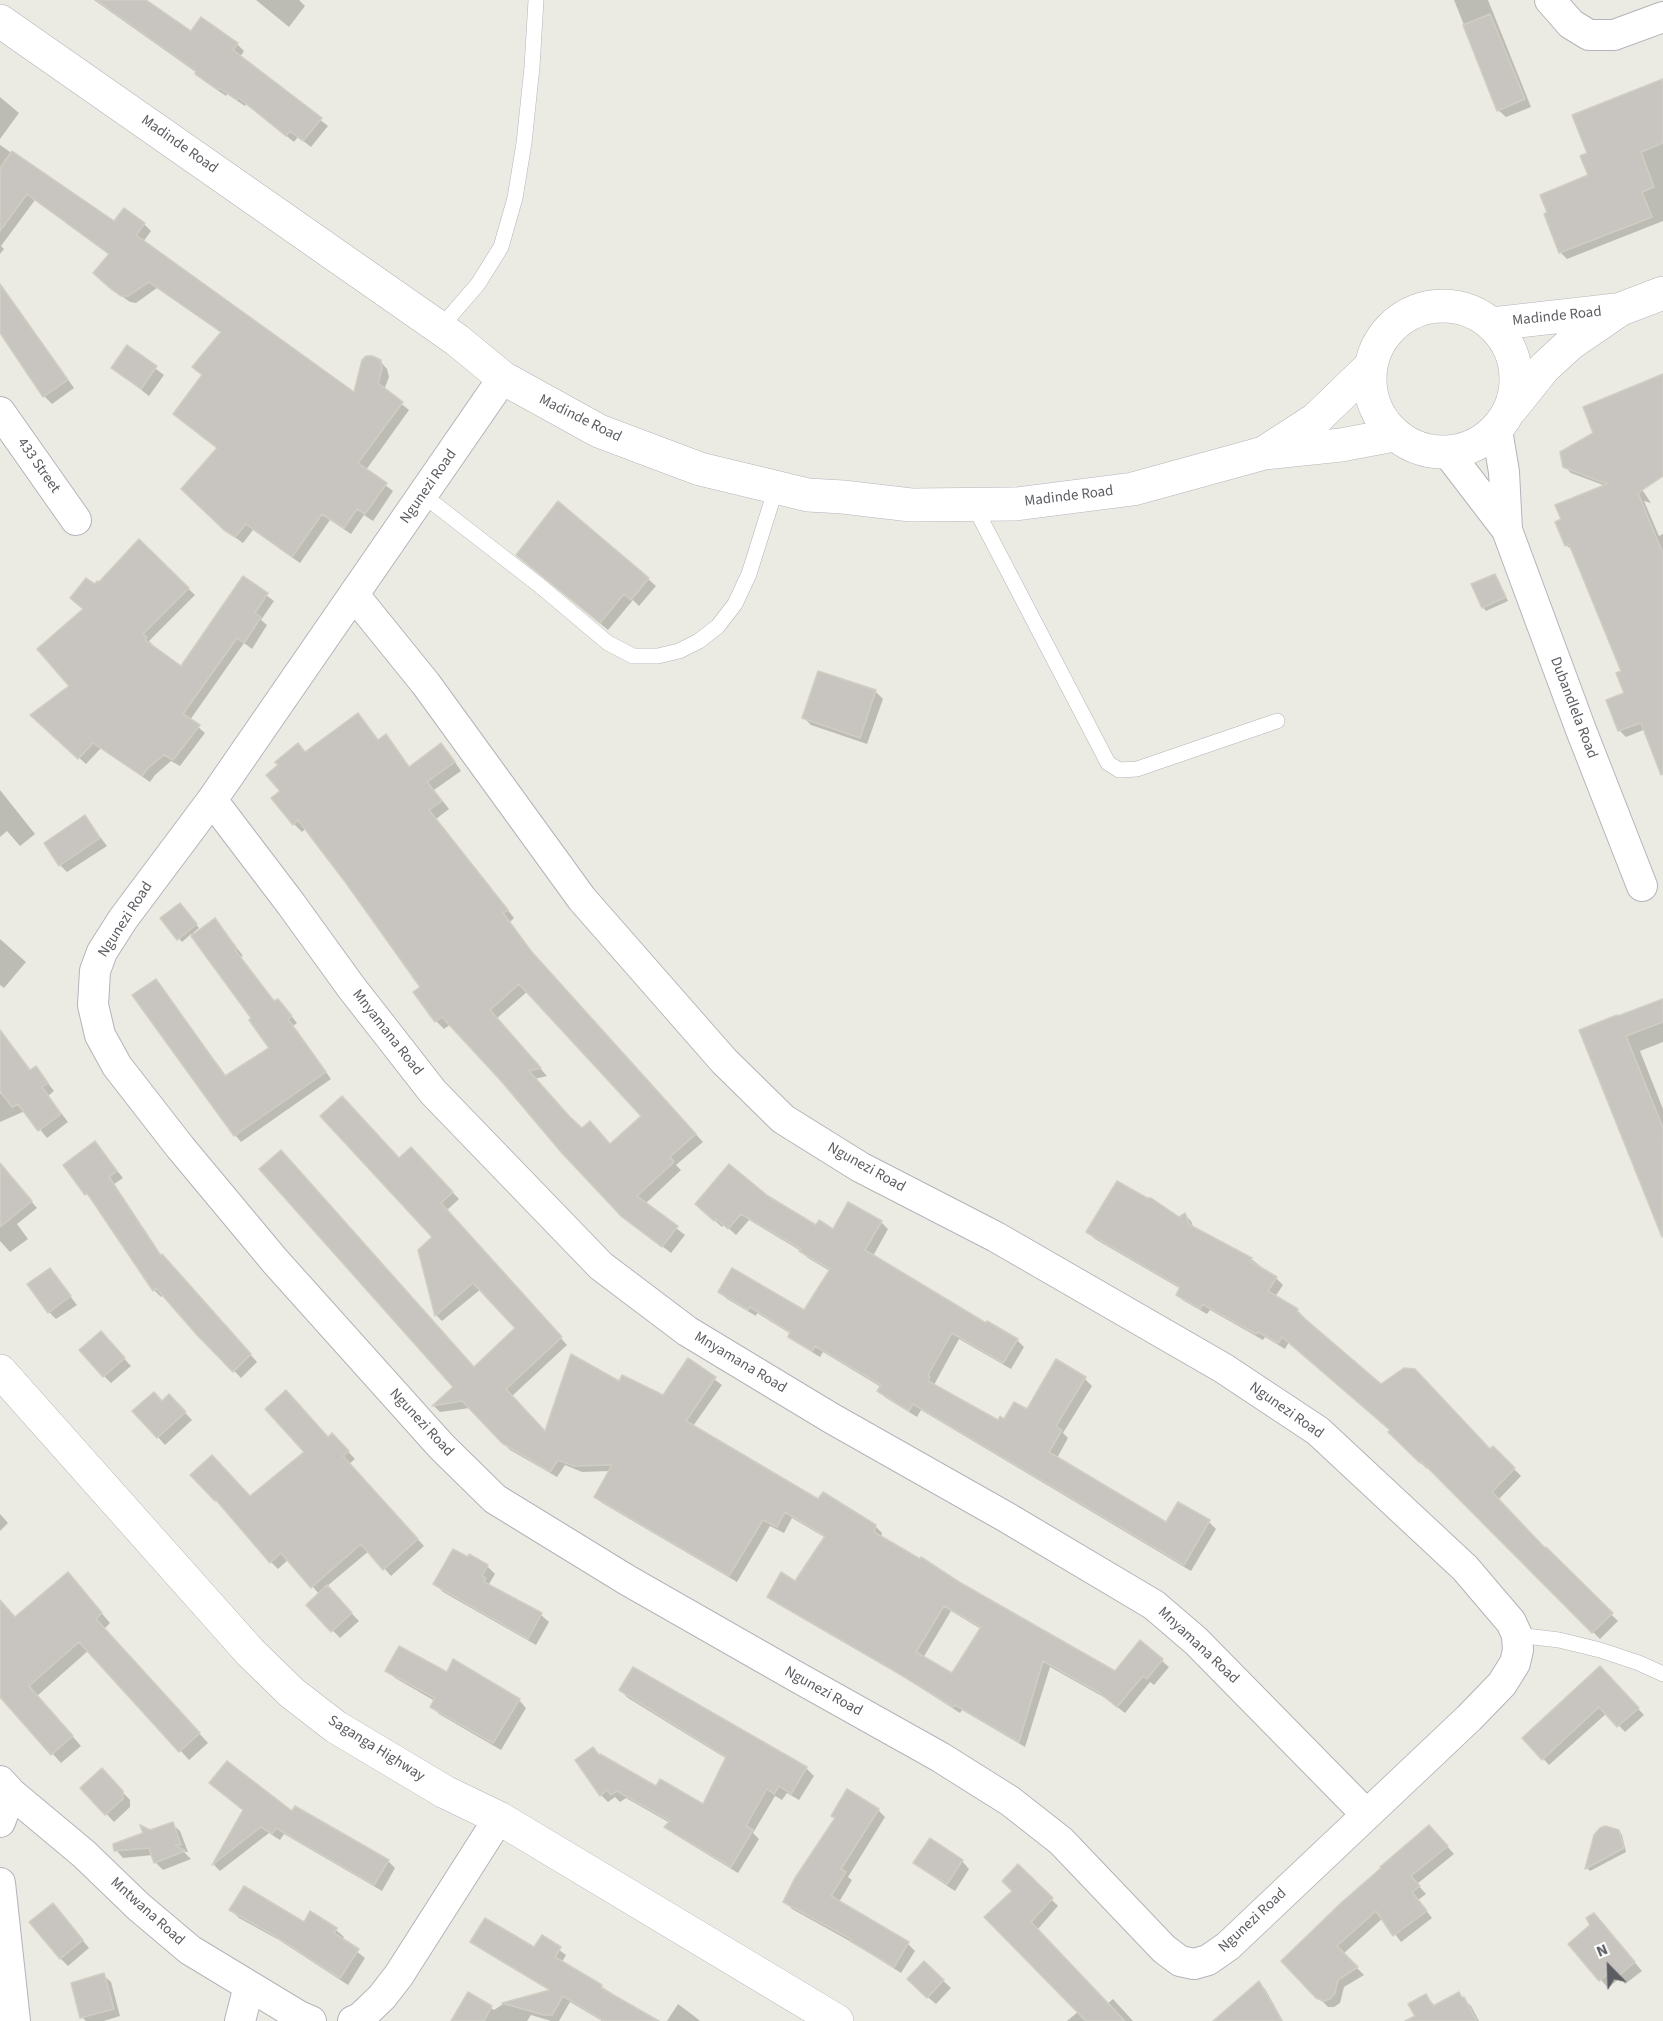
<!DOCTYPE html>
<html>
<head>
<meta charset="utf-8">
<style>
  body { margin:0 }
  #map { position:relative; width:1663px; height:2021px; overflow:hidden; background:#ecebe3; font-family:"Source Sans 3",sans-serif }
  canvas { display:block }
  .north { position:absolute; left:1579px; top:1937px; width:60px; height:60px; -webkit-text-stroke:4px #fff; paint-order:stroke; rotate:337deg; font-size:16px; font-weight:700; line-height:24px; text-align:center; color:#5b5d62 }
  .north::after { content:''; display:block; margin:auto; width:21px; height:27px; background:#5b5d62; clip-path:polygon(50% 0,100% 100%,50% 72%,0 100%) }
</style>
</head>
<body>
<div id="map">
<canvas width="1663" height="2021"></canvas>
<div class="north">N</div>
</div>
<script>
const c = document.querySelector('canvas').getContext('2d');
c.lineJoin = 'round';
function fill(path, color) { c.fillStyle = color; c.fill(path, 'evenodd'); }
const poly = rows => new Path2D(rows.map(r => 'M' + r).join(''));
function stroke(path, color, width, dash) { c.strokeStyle = color; c.lineWidth = width; c.lineCap = dash ? 'butt' : 'round'; c.setLineDash(dash || []); c.stroke(path); }
function label(font, color, halo, rows, align = 'center') {
  c.font = font + ' "Source Sans 3",sans-serif'; c.lineWidth = 4.5; c.setLineDash([]); c.textBaseline = 'middle'; c.strokeStyle = halo; c.fillStyle = color; for (const [text, x, y, turn = 0] of rows) {
    c.save(); c.translate(x, y); c.rotate((+turn || 0) * Math.PI / 180); c.textAlign = isNaN(turn) ? turn : align; if (halo) c.strokeText(text, 0, 0); c.fillText(text, 0, 0); c.restore();
  }
}
const shadow = poly([
  [94,0,144,0,191,34,237,44,244,51,240,57,328,126,311,147,298,137,294,142,246,104,245,106,227,94,226,96,204,81,197,73],
  [256,0,299,0,305,6,289,27],
  [1454,0,1488,0,1531,107,1506,117,1498,110],
  [1663,80,1663,221,1567,259,1560,252,1590,176,1589,154],
  [0,97,19,113,0,139],
  [0,145,114,223,144,224,151,231,143,242,355,394,380,361,387,369,389,377,384,390,409,410,366,470,393,491,373,521,364,515,351,534,330,520,300,563,253,530,243,543,233,536,183,489,219,449,175,414,203,375,222,333,157,288,136,303,130,302,120,295,102,280,110,255,35,200,1,246,4,249,0,254],
  [4,291,11,299,74,388,52,404,44,396,0,331,0,294],
  [127,347,164,375,149,396,113,368],
  [1663,377,1663,474,1639,485,1651,503,1644,501,1659,536,1663,534,1663,773,1646,729,1626,737,1619,730,1626,694,1623,672,1573,551,1566,545,1606,486,1571,473,1564,466,1595,434],
  [139,541,195,595,149,641,153,645,152,647,182,668,243,578,274,601,261,620,267,625,252,649,244,643,190,720,205,733,180,766,171,761,155,775,150,782,101,748,86,764,39,722,71,686,85,610,95,586],
  [526,562,648,579,656,586,639,606,633,600,608,630],
  [1495,575,1508,601,1486,611,1483,607],
  [875,691,883,699,867,744,811,725,804,718],
  [358,715,379,741,385,736,393,744,410,768,441,745,449,753,461,771,434,790,449,809,436,819,514,918,510,922,539,961,703,1142,676,1165,681,1170,645,1204,685,1235,671,1253,623,1216,451,1024,444,1029,436,1021,422,987,306,828,302,832,294,824,282,791,306,753],
  [528,991,643,1116,611,1146,582,1130,535,1079,547,1076,496,1019],
  [0,790,35,834,20,846,7,831,0,837],
  [85,817,107,846,67,872,60,865],
  [183,908,199,928,193,933,195,935,215,920,221,927,243,956,240,957,275,1002,284,1007,297,1023,293,1026,331,1079,241,1142,235,1135,156,981,227,1077,271,1049,254,1018,191,934,182,942,162,918],
  [0,939,26,962,4,988,0,985],
  [1663,1000,1663,1042,1640,1051,1663,1109,1663,1236,1581,1031],
  [0,1030,31,1071,36,1068,54,1091,48,1096,68,1122,47,1138,25,1111,0,1122,0,1094,10,1087,0,1074],
  [95,1143,123,1178,114,1184,161,1255,257,1362,241,1378,198,1334,164,1294,161,1297,154,1290,93,1200,86,1194],
  [411,1149,459,1199,446,1211,567,1345,511,1397,546,1434,620,1383,664,1397,688,1360,722,1385,693,1426,819,1501,875,1526,882,1533,881,1537,1115,1672,1140,1642,1169,1667,1154,1685,1150,1682,1125,1713,1107,1699,1050,1667,1025,1747,962,1710,960,1713,907,1679,776,1603,769,1596,796,1583,826,1538,792,1518,784,1533,770,1526,737,1582,602,1503,596,1497,610,1471,582,1472,565,1465,557,1477,510,1450,470,1408,440,1412,434,1406,517,1328,481,1289,442,1321,436,1315,434,1237,400,1160],
  [951,1611,981,1629,952,1675,923,1658],
  [15,1182,37,1208,17,1224,28,1239,10,1252,0,1241,0,1183],
  [767,1198,816,1227,833,1231,881,1222,888,1229,873,1256,987,1326,1017,1340,1024,1347,1011,1369,959,1339,935,1383,935,1387,998,1422,1027,1411,1085,1379,1092,1386,1063,1433,1068,1438,1057,1458,1167,1524,1209,1522,1216,1529,1191,1571,921,1410,917,1417,886,1398,879,1391,881,1387,823,1352,820,1357,797,1343,790,1336,791,1334,757,1313,756,1316,727,1299,720,1292,805,1312,830,1271,808,1258,801,1251,749,1220,736,1235,724,1224,722,1227,704,1211],
  [1185,1215,1191,1221,1194,1229,1251,1259,1276,1278,1283,1285,1275,1297,1297,1310,1304,1317,1303,1319,1381,1386,1490,1450,1493,1448,1521,1476,1498,1500,1545,1550,1618,1621,1600,1639,1429,1467,1427,1469,1397,1439,1391,1431,1289,1342,1285,1349,1265,1337,1263,1340,1210,1310,1207,1314,1184,1301,1177,1295,1181,1289,1095,1239,1088,1232,1179,1219],
  [50,1270,77,1305,56,1319,49,1312],
  [108,1341,131,1366,111,1383,104,1376],
  [169,1396,192,1420,165,1445,158,1437,162,1402],
  [328,1438,339,1442,355,1459,349,1464,424,1546,391,1576,369,1551,326,1587,359,1621,340,1638,308,1605,319,1594,289,1559,278,1569,271,1562,250,1498],
  [0,1514,8,1523,0,1531],
  [487,1566,495,1574,489,1584,492,1588,541,1615,549,1622,536,1645,443,1592,435,1584],
  [68,1574,110,1623,104,1629,208,1743,189,1760,89,1650,37,1696,81,1746,61,1763,0,1695,0,1607,16,1619],
  [633,1669,806,1768,814,1776,799,1800,787,1793,782,1800,775,1796,753,1833,759,1839,738,1873,674,1834,666,1827,670,1823,626,1798,620,1802,615,1797,608,1802,601,1795,600,1757,656,1788,704,1806,727,1759,628,1698,620,1690],
  [1600,1669,1644,1715,1625,1732,1607,1713,1549,1765,1524,1738],
  [387,1670,447,1674,519,1700,526,1708,501,1750,439,1714,432,1706,435,1701,395,1678],
  [109,1778,130,1800,130,1807,114,1822,82,1788],
  [245,1810,293,1813,388,1861,395,1868,382,1891,284,1834,280,1840,269,1833,220,1871,214,1865],
  [878,1810,885,1817,848,1877,852,1880,839,1902,908,1944,915,1951,901,1973,855,1944,792,1909,785,1901],
  [172,1824,180,1831,188,1852,184,1852,191,1859,163,1870,155,1862,153,1855,123,1858,116,1850,150,1832],
  [1619,1831,1622,1835,1626,1852,1590,1871,1587,1868,1595,1836],
  [1436,1834,1454,1854,1417,1884,1426,1894,1418,1900,1432,1918,1401,1942,1383,1918,1343,1954,1364,1975,1344,1987,1340,2003,1334,2007,1328,2007,1283,1961],
  [962,1861,969,1869,955,1891,923,1870,915,1863],
  [1018,1866,1058,1906,1037,1930,1107,2004,1113,1999,1133,2021,1067,2021,1079,2011,1014,1891],
  [231,1910,304,1924,311,1914,336,1930,344,1937,342,1940,365,1958,348,1985,279,1940,239,1918],
  [60,1913,89,1948,68,1966,60,1958],
  [1601,1923,1642,1971,1625,1984,1620,1978,1608,1988,1570,1944,1592,1926],
  [542,1937,566,1955,562,1962,656,2021,602,2021,570,2002,559,2021,551,2021,531,2015,527,2021,453,2021,469,1994,494,2010,503,2004,551,1991,479,1948,472,1942,535,1949],
  [924,1963,951,1988,936,2004,916,1987],
  [103,1975,111,1982,120,2016,104,2021,86,2021,82,2017],
  [1259,1983,1265,1989,1283,2021,1227,2021],
  [1458,1994,1471,2006,1479,2021,1419,2021,1426,1996,1435,2006],
  [678,2004,694,2016,700,2021,667,2021]
]);
const building = poly([
  [96,0,146,0,191,31,201,17,238,43,233,50,322,118,303,141,290,131,286,136,239,98,237,100,219,88,218,90,195,74,196,71,96,0],
  [1490,14,1525,99,1497,111,1463,25,1490,14],
  [1663,79,1663,143,1641,152,1654,187,1642,192,1652,217,1559,253,1544,214,1547,212,1540,195,1588,175,1580,156,1587,153,1572,115,1663,79],
  [12,151,114,221,124,208,145,223,136,235,354,392,362,360,366,356,372,356,381,360,382,369,378,383,403,402,358,463,387,483,365,514,357,509,344,528,322,514,292,557,246,524,235,537,224,530,181,489,217,448,173,414,202,375,192,367,221,332,149,282,128,296,121,296,111,289,93,273,109,254,27,194,0,231,0,168,12,151],
  [0,284,68,380,43,397,0,333,0,284],
  [127,345,157,366,141,389,111,368,127,345],
  [1663,374,1663,476,1638,493,1663,554,1663,774,1661,775,1641,723,1618,731,1606,700,1624,693,1616,673,1621,671,1569,544,1565,546,1555,522,1561,519,1555,505,1607,484,1563,467,1560,452,1593,433,1583,407,1663,374],
  [558,501,649,578,631,600,624,594,600,623,516,555,558,501],
  [139,539,189,588,143,634,147,637,145,640,181,666,243,576,268,593,255,613,261,617,244,643,237,638,183,714,200,725,173,760,164,755,148,768,142,776,93,743,78,759,30,715,69,686,37,649,83,609,70,598,86,578,95,584,97,581,99,582,139,539],
  [1495,574,1506,597,1482,608,1471,584,1495,574],
  [818,671,876,690,860,738,802,718,818,671],
  [358,713,378,740,386,734,409,767,441,743,455,762,427,782,442,801,429,810,508,910,503,913,531,951,696,1134,670,1157,674,1162,637,1196,678,1226,662,1247,622,1217,561,1152,502,1082,442,1017,435,1022,413,992,420,987,346,883,298,820,293,825,271,798,280,791,266,775,278,765,275,762,298,743,305,752,358,713],
  [519,984,641,1116,610,1144,590,1121,582,1128,570,1117,529,1071,541,1068,490,1010,519,984],
  [85,815,100,838,59,866,44,843,85,815],
  [180,903,197,924,177,940,160,918,180,903],
  [215,918,237,949,235,950,274,1001,278,999,292,1016,288,1019,326,1072,234,1136,132,995,156,979,225,1076,269,1048,249,1020,251,1018,191,936,215,918],
  [1663,999,1663,1022,1626,1036,1663,1128,1662,1237,1579,1030,1617,1015,1618,1016,1663,999],
  [0,1030,30,1070,36,1066,48,1083,42,1087,61,1114,38,1131,18,1104,12,1107,0,1091,0,1030],
  [342,1096,399,1158,411,1147,453,1192,441,1203,562,1337,506,1389,545,1431,571,1354,619,1381,622,1375,663,1395,688,1358,716,1377,686,1421,818,1499,823,1492,876,1525,874,1532,920,1559,921,1557,959,1582,1115,1671,1140,1640,1163,1659,1147,1679,1143,1676,1117,1707,1098,1692,1043,1661,1019,1742,955,1705,953,1707,898,1673,767,1597,781,1572,795,1581,825,1536,785,1512,777,1527,763,1520,729,1576,594,1497,612,1465,574,1466,558,1460,550,1472,502,1443,462,1401,432,1406,453,1387,259,1169,281,1150,474,1367,515,1328,473,1283,435,1316,418,1250,432,1237,320,1116,342,1096],
  [944,1606,981,1627,952,1673,916,1652,944,1606],
  [95,1141,117,1171,109,1177,161,1256,162,1254,251,1354,233,1372,197,1335,156,1288,153,1291,87,1193,85,1195,63,1165,95,1141],
  [0,1163,32,1201,0,1227,0,1163],
  [729,1164,768,1196,816,1225,819,1220,833,1229,848,1202,882,1221,865,1250,986,1323,987,1321,1018,1339,1003,1363,952,1333,928,1375,930,1377,928,1381,998,1420,1000,1416,1004,1419,1014,1402,1027,1409,1056,1359,1086,1377,1056,1426,1062,1430,1049,1452,1166,1522,1178,1502,1210,1520,1184,1565,913,1404,909,1411,877,1391,881,1385,815,1346,812,1351,788,1337,790,1332,750,1307,748,1310,718,1292,732,1268,804,1310,830,1269,799,1251,801,1249,741,1214,728,1229,716,1219,714,1221,695,1204,729,1164],
  [1117,1181,1147,1198,1151,1198,1179,1217,1185,1213,1190,1225,1252,1258,1250,1261,1277,1277,1268,1291,1298,1309,1297,1312,1381,1384,1404,1368,1415,1369,1490,1449,1493,1446,1515,1468,1492,1492,1545,1548,1546,1547,1613,1613,1592,1633,1421,1461,1420,1463,1388,1432,1390,1430,1282,1337,1278,1343,1258,1332,1256,1334,1202,1304,1200,1309,1176,1295,1180,1287,1086,1232,1117,1181],
  [50,1268,71,1296,48,1313,27,1284,50,1268],
  [101,1331,125,1358,103,1377,79,1350,101,1331],
  [286,1390,328,1437,332,1433,349,1451,343,1456,418,1539,383,1570,361,1544,311,1588,281,1553,270,1563,216,1500,215,1501,190,1475,212,1455,250,1496,304,1452,265,1409,286,1390],
  [154,1392,162,1401,169,1394,186,1412,157,1438,132,1411,154,1392],
  [453,1549,468,1557,469,1554,488,1565,482,1576,486,1578,484,1582,542,1613,528,1639,433,1584,453,1549],
  [68,1572,102,1613,96,1619,200,1733,179,1752,79,1642,29,1686,73,1736,51,1755,0,1697,0,1600,15,1617,68,1572],
  [327,1585,352,1613,331,1632,306,1605,327,1585],
  [399,1646,447,1672,453,1659,520,1699,493,1743,430,1707,435,1698,385,1671,399,1646],
  [1600,1666,1639,1708,1617,1727,1599,1707,1542,1760,1522,1738,1600,1666],
  [633,1667,807,1767,791,1794,779,1786,774,1794,767,1789,746,1826,753,1830,731,1867,664,1827,670,1821,617,1791,611,1795,607,1790,600,1796,575,1760,593,1747,599,1755,600,1754,656,1786,660,1779,703,1804,726,1757,619,1690,633,1667],
  [227,1761,292,1811,295,1806,389,1860,374,1885,276,1828,272,1834,261,1827,212,1865,243,1810,209,1783,227,1761],
  [102,1768,123,1791,123,1799,105,1815,80,1788,102,1768],
  [847,1789,879,1809,841,1869,846,1872,831,1896,909,1942,894,1967,850,1941,851,1939,783,1902,795,1878,835,1818,831,1816,847,1789],
  [173,1822,181,1845,175,1845,185,1851,154,1863,149,1848,114,1851,113,1844,143,1833,140,1825,150,1830,173,1822],
  [1429,1825,1448,1846,1411,1876,1420,1886,1412,1892,1427,1911,1393,1936,1376,1911,1337,1946,1358,1967,1338,1980,1335,1993,1330,1999,1323,2001,1316,1998,1281,1961,1341,1903,1381,1868,1380,1867,1429,1825],
  [1605,1826,1619,1830,1624,1848,1585,1869,1594,1835,1600,1828,1605,1826],
  [930,1838,963,1860,947,1884,913,1863,930,1838],
  [1018,1864,1053,1898,1031,1922,1125,2021,1086,2021,984,1917,1012,1891,1002,1881,1018,1864],
  [244,1886,304,1922,310,1911,337,1928,334,1933,359,1949,340,1978,270,1933,229,1910,244,1886],
  [53,1903,83,1940,60,1959,29,1922,53,1903],
  [1594,1913,1635,1962,1617,1977,1613,1970,1599,1981,1568,1944,1590,1925,1586,1918,1594,1913],
  [485,1918,534,1947,542,1935,561,1947,555,1957,602,1985,601,1988,659,2021,604,2021,563,1996,552,2015,544,2015,502,2003,550,1990,470,1942,485,1918],
  [924,1961,944,1980,927,1998,907,1979,924,1961],
  [104,1973,114,2009,80,2018,71,1983,104,1973],
  [1259,1981,1282,2021,1213,2021,1259,1981],
  [468,1992,492,2006,484,2021,451,2021,468,1992],
  [1459,1992,1462,1998,1464,1997,1477,2021,1405,2021,1415,2016,1408,2004,1426,1994,1433,2006,1459,1992]
]);
const service = poly([
  [440,328,478,284,501,247,515,198,524,143,532,67,536,0],
  [423,495,539,585,608,643,633,656,658,656,679,651,699,641,718,626,735,604,749,574,776,488],
  [973,504,1108,763,1119,770,1137,769,1277,721],
  [1517,1635,1559,1640,1600,1650,1639,1663,1663,1674]
]);
const minor = poly([
  [1550,0,1571,24,1589,35,1614,35,1663,17],
  [0,412,76,520],
  [1497,430,1504,472,1507,530,1581,730,1642,886],
  [1448,453,1507,530],
  [354,595,426,684,582,899,724,1061,783,1119,860,1167,996,1237,1223,1368,1318,1431,1465,1568,1511,1622,1517,1635,1518,1650,1515,1663,1502,1684,1469,1718,1228,1946,1208,1960,1194,1964,1180,1961,1164,1949,1061,1841,1010,1801,940,1757,797,1677,627,1580,495,1499,441,1446,275,1261,180,1147,117,1066,100,1035,93,1005,95,971,102,952,123,919,212,800,503,378],
  [212,800,291,904,351,987,433,1092,601,1266,687,1331,831,1418,1006,1517,1154,1605,1196,1641,1366,1814],
  [0,1781,11,1793,84,1854,139,1907,190,1950,299,2016,311,2021],
  [0,1822,11,1793],
  [0,1883,15,2021],
  [240,2021,249,1986],
  [353,2021,360,2018,382,1997,399,1975,499,1818]
]);
const tertiary = poly([
  [0,21,457,340,503,378,599,431,700,469,808,495,843,497,911,505,1016,504,1133,489,1264,453,1341,445,1394,435],
  '1370 379a73 73 0 1 1 146 0a73 73 0 1 1-146 0Z',
  [1492,324,1616,310],
  [1512,408,1544,368,1570,344,1621,309,1663,293],
  [1268,450,1316,419,1370,367],
  [0,1371,250,1652,292,1693,336,1727,445,1792,499,1818,837,2021]
]);
const streetNames = [
  ["Madinde Road",179,145,35],
  ["Madinde Road",1557,317,-6],
  ["Madinde Road",580,419,26],
  ["433 Street",38,466,55],
  ["Ngunezi Road",429,487,-55],
  ["Madinde Road",1069,497,-7],
  ["Dubandlela Road",1573,708,69],
  ["Ngunezi Road",126,920,-57],
  ["Mnyamana Road",387,1033,52],
  ["Ngunezi Road",866,1168,29],
  ["Mnyamana Road",740,1363,31],
  ["Ngunezi Road",1286,1411,35],
  ["Ngunezi Road",421,1423,47],
  ["Mnyamana Road",1198,1646,43],
  ["Ngunezi Road",823,1692,29],
  ["Saganga Highway",376,1749,32],
  ["Mntwana Road",147,1912,42],
  ["Ngunezi Road",1253,1921,-43]
];
fill(shadow, '#0003');
fill(building, '#c8c5c0');
stroke(building, '#d0cdc2', 1.5);
stroke(service, '#b3b4b9', 16);
stroke(minor, '#b3b4b9', 32);
stroke(tertiary, '#b3b4b9', 34);
stroke(service, '#fff', 15);
stroke(minor, '#fff', 30);
stroke(tertiary, '#fff', 33);
label('15px', '#5b5d62', '#fff', streetNames);
</script>
</body>
</html>
